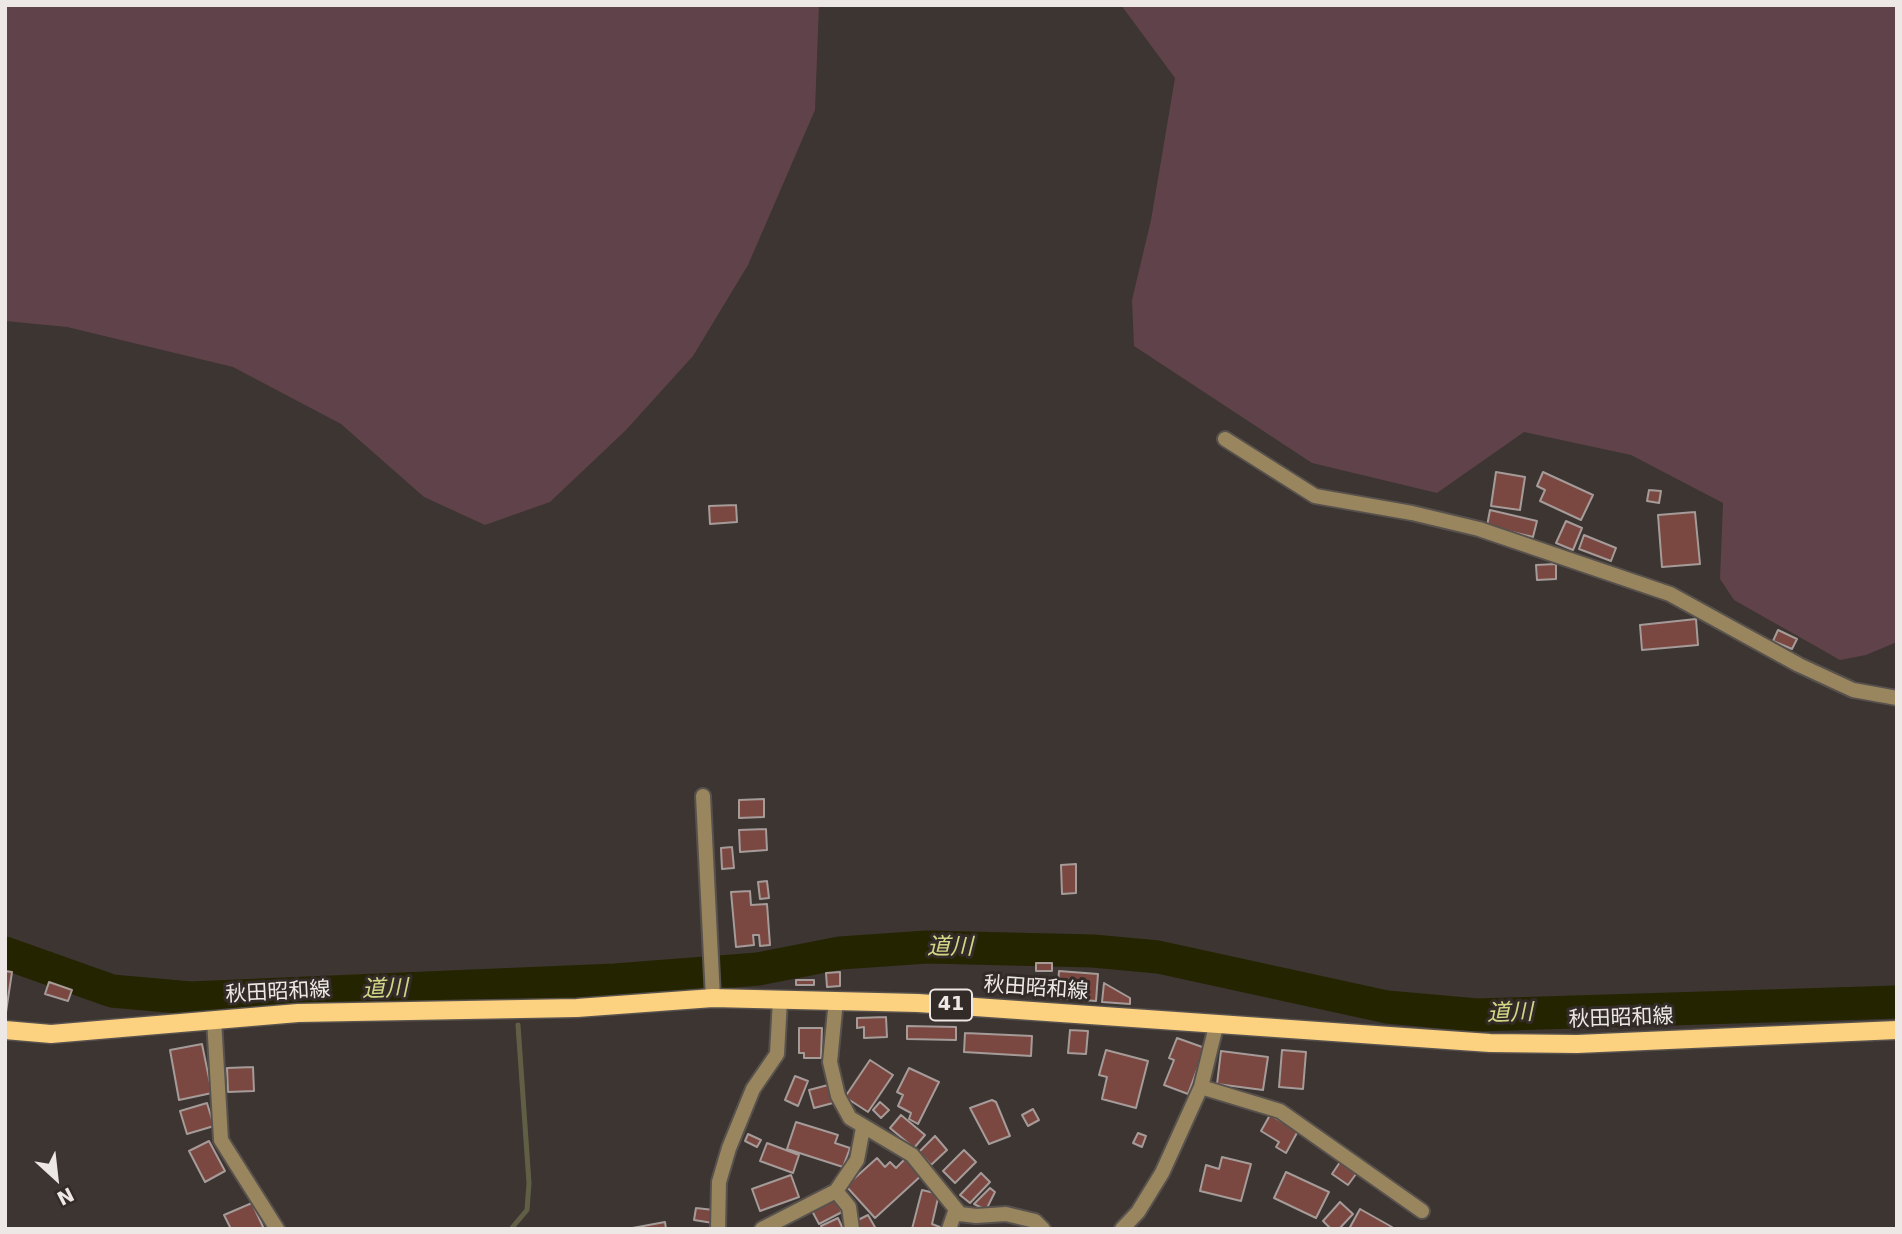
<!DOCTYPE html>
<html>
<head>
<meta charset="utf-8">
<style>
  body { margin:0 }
  #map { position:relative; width:1902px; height:1234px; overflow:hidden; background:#3c3531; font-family:"DejaVu Sans",sans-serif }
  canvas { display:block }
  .frame { position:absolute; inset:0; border:7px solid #ede8e5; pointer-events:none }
  .north { position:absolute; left:21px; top:1143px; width:70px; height:70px; -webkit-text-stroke:5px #322b27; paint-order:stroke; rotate:153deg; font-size:19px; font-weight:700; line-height:28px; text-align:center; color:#ede8e5 }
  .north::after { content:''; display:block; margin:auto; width:24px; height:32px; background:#ede8e5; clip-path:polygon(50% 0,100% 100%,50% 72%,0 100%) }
</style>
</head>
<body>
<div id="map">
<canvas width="1902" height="1234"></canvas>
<div class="frame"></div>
<div class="north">N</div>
</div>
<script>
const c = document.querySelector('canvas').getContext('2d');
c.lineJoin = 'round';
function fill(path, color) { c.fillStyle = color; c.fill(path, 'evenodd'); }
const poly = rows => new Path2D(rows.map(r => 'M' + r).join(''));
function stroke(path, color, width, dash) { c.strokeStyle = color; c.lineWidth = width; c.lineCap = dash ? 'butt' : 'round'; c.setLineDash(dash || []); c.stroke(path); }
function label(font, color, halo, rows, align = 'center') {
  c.font = font + ' "DejaVu Sans","Noto Sans JP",sans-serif'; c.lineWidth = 6; c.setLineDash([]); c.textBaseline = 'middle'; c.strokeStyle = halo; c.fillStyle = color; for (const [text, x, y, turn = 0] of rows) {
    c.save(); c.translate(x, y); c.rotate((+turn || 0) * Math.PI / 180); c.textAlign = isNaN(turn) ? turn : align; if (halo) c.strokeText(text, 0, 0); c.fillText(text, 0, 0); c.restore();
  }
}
const green = poly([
  [5,5,819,5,815,110,748,265,693,356,626,430,550,502,485,525,424,497,341,424,233,367,67,327,5,321],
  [1121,5,1897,5,1897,642,1866,655,1840,660,1734,600,1720,579,1723,503,1631,455,1524,432,1437,493,1312,463,1134,346,1132,300,1151,220,1175,78]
]);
const stream = poly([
  [519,992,519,983],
  [511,1229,527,1210,529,1183,518,1025]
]);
const river = poly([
  [5,953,112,991,190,998,615,980,758,969,840,953,927,947,1093,951,1158,957,1387,1007,1477,1015,1897,1002]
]);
const building = poly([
  [1496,472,1525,477,1520,510,1491,506,1496,472],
  [1543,472,1593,495,1581,520,1540,501,1545,490,1537,486,1543,472],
  [1649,490,1661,491,1659,503,1647,501,1649,490],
  [736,505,737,522,710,524,709,506,736,505],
  [1490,510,1537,521,1533,537,1487,526,1490,510],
  [1695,512,1700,564,1662,567,1658,515,1695,512],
  [1566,521,1582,528,1573,550,1556,543,1566,521],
  [1584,535,1616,548,1611,561,1579,549,1584,535],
  [1556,564,1556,579,1537,580,1536,565,1556,564],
  [1696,619,1698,645,1642,650,1640,625,1696,619],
  [1778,630,1797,639,1792,649,1773,641,1778,630],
  [764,799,764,817,739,818,739,800,764,799],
  [766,829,767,850,740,852,739,830,766,829],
  [732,847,734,868,722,869,721,848,732,847],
  [1076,864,1076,893,1062,894,1061,865,1076,864],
  [767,881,769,898,760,899,758,882,767,881],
  [750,891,751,905,767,904,770,945,760,946,759,935,753,935,754,945,736,947,731,892,750,891],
  [1036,963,1052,963,1052,971,1036,971,1036,963],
  [5,971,12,972,6,1012,5,1012,5,971],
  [1059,971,1098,974,1096,1001,1057,998,1059,971],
  [840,972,840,986,827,987,826,973,840,972],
  [796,980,814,980,814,985,796,985,796,980],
  [49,982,72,990,68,1001,45,994,49,982],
  [1104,983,1130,998,1130,1004,1102,1002,1104,983],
  [886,1017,887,1037,864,1038,864,1027,857,1028,857,1018,886,1017],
  [907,1026,956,1027,956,1040,907,1039,907,1026],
  [799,1028,822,1028,821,1058,804,1058,804,1053,799,1053,799,1028],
  [1070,1030,1088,1031,1086,1054,1068,1053,1070,1030],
  [965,1033,1032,1036,1031,1056,964,1052,965,1033],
  [1177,1038,1205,1048,1188,1094,1164,1085,1174,1060,1169,1058,1177,1038],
  [202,1044,212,1093,179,1100,170,1050,202,1044],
  [1106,1050,1148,1061,1136,1108,1102,1099,1107,1077,1099,1075,1106,1050],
  [1282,1050,1306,1052,1303,1089,1279,1087,1282,1050],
  [1221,1051,1268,1057,1263,1090,1217,1084,1221,1051],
  [870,1060,893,1075,868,1112,845,1097,870,1060],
  [253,1067,254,1091,228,1092,227,1068,253,1067],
  [909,1068,939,1082,918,1124,909,1119,911,1113,898,1106,903,1095,897,1092,909,1068],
  [795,1076,808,1081,798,1106,785,1100,795,1076],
  [828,1085,833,1103,814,1108,809,1090,828,1085],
  [992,1100,996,1102,1010,1136,989,1144,970,1108,992,1100],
  [880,1102,889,1110,881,1118,873,1110,880,1102],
  [207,1103,214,1126,187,1134,180,1111,207,1103],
  [1033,1109,1039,1120,1028,1126,1022,1115,1033,1109],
  [901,1115,925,1135,914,1148,890,1128,901,1115],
  [1270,1115,1298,1131,1286,1153,1276,1147,1279,1142,1261,1131,1270,1115],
  [796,1122,838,1135,835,1143,850,1148,843,1167,787,1149,796,1122],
  [1138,1133,1146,1136,1142,1147,1133,1143,1138,1133],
  [748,1134,761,1140,757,1147,745,1141,748,1134],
  [935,1136,947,1150,931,1165,919,1152,935,1136],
  [209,1141,225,1171,205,1182,189,1151,209,1141],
  [767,1143,799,1155,793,1173,760,1161,767,1143],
  [964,1150,976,1162,955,1183,943,1171,964,1150],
  [907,1157,923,1174,875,1218,846,1186,877,1158,885,1167,890,1162,896,1168,907,1157],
  [1222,1157,1251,1164,1241,1201,1200,1191,1206,1165,1219,1169,1222,1157],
  [1340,1162,1356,1174,1348,1185,1332,1174,1340,1162],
  [1286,1172,1329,1192,1316,1218,1274,1198,1286,1172],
  [981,1173,990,1182,970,1203,960,1195,981,1173],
  [791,1175,799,1197,760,1211,752,1189,791,1175],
  [990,1188,995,1192,986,1210,974,1204,990,1188],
  [922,1190,939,1194,932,1224,945,1229,912,1229,922,1190],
  [834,1197,842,1212,819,1224,811,1209,834,1197],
  [1340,1202,1353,1214,1339,1229,1331,1229,1323,1221,1340,1202],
  [252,1203,264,1229,231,1229,224,1215,252,1203],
  [696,1208,714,1210,713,1223,694,1220,696,1208],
  [1360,1209,1392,1227,1391,1229,1349,1229,1360,1209],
  [868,1215,876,1229,860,1229,856,1221,868,1215],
  [838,1218,843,1229,822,1229,821,1226,838,1218],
  [665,1222,666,1229,627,1229,665,1222]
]);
const minor = poly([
  [1225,439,1315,496,1412,513,1479,529,1670,594,1799,665,1853,690,1897,698],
  [703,796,713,998],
  [836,1000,830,1062,838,1096,850,1118,912,1155,960,1214,976,1216,1006,1214,1035,1221,1043,1229],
  [214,1019,221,1140,277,1229],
  [1201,1087,1280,1111,1422,1211],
  [836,1191,849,1207,852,1229],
  [718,1229,719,1182,729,1148,753,1089,777,1054,780,1000],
  [762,1229,836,1191,857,1160,863,1128],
  [949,1229,956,1209],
  [1122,1229,1138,1212,1162,1173,1201,1087,1216,1026]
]);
const primary = poly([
  [5,1030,51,1034,298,1013,577,1008,713,998,918,1003,1490,1043,1577,1044,1897,1030]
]);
const shields = [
  [951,1005,42]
];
const shieldNames = [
  ["41",951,1005]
];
const streetNames = [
  ["秋田昭和線",1036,989,4],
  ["秋田昭和線",278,993,-3],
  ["秋田昭和線",1621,1019,-2]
];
const waterNames = [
  ["道川",950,948],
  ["道川",385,990,-2],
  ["道川",1510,1014,-2]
];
fill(green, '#60424a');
stroke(stream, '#605f45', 5);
stroke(river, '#242400', 33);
fill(building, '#7b4841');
stroke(building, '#a59b99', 2);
stroke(minor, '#58524e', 18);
stroke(primary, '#58524e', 21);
stroke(minor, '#99855e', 14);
stroke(primary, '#fcd17f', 18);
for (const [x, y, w] of shields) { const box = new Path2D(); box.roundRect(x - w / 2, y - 15.5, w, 31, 5); c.fillStyle = '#322b27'; c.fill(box); stroke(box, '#ede8e5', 2); }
label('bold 19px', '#ede8e5', null, shieldNames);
label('21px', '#ede8e5', '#322b27', streetNames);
label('italic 23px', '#d3d586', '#322b27', waterNames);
</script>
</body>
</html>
